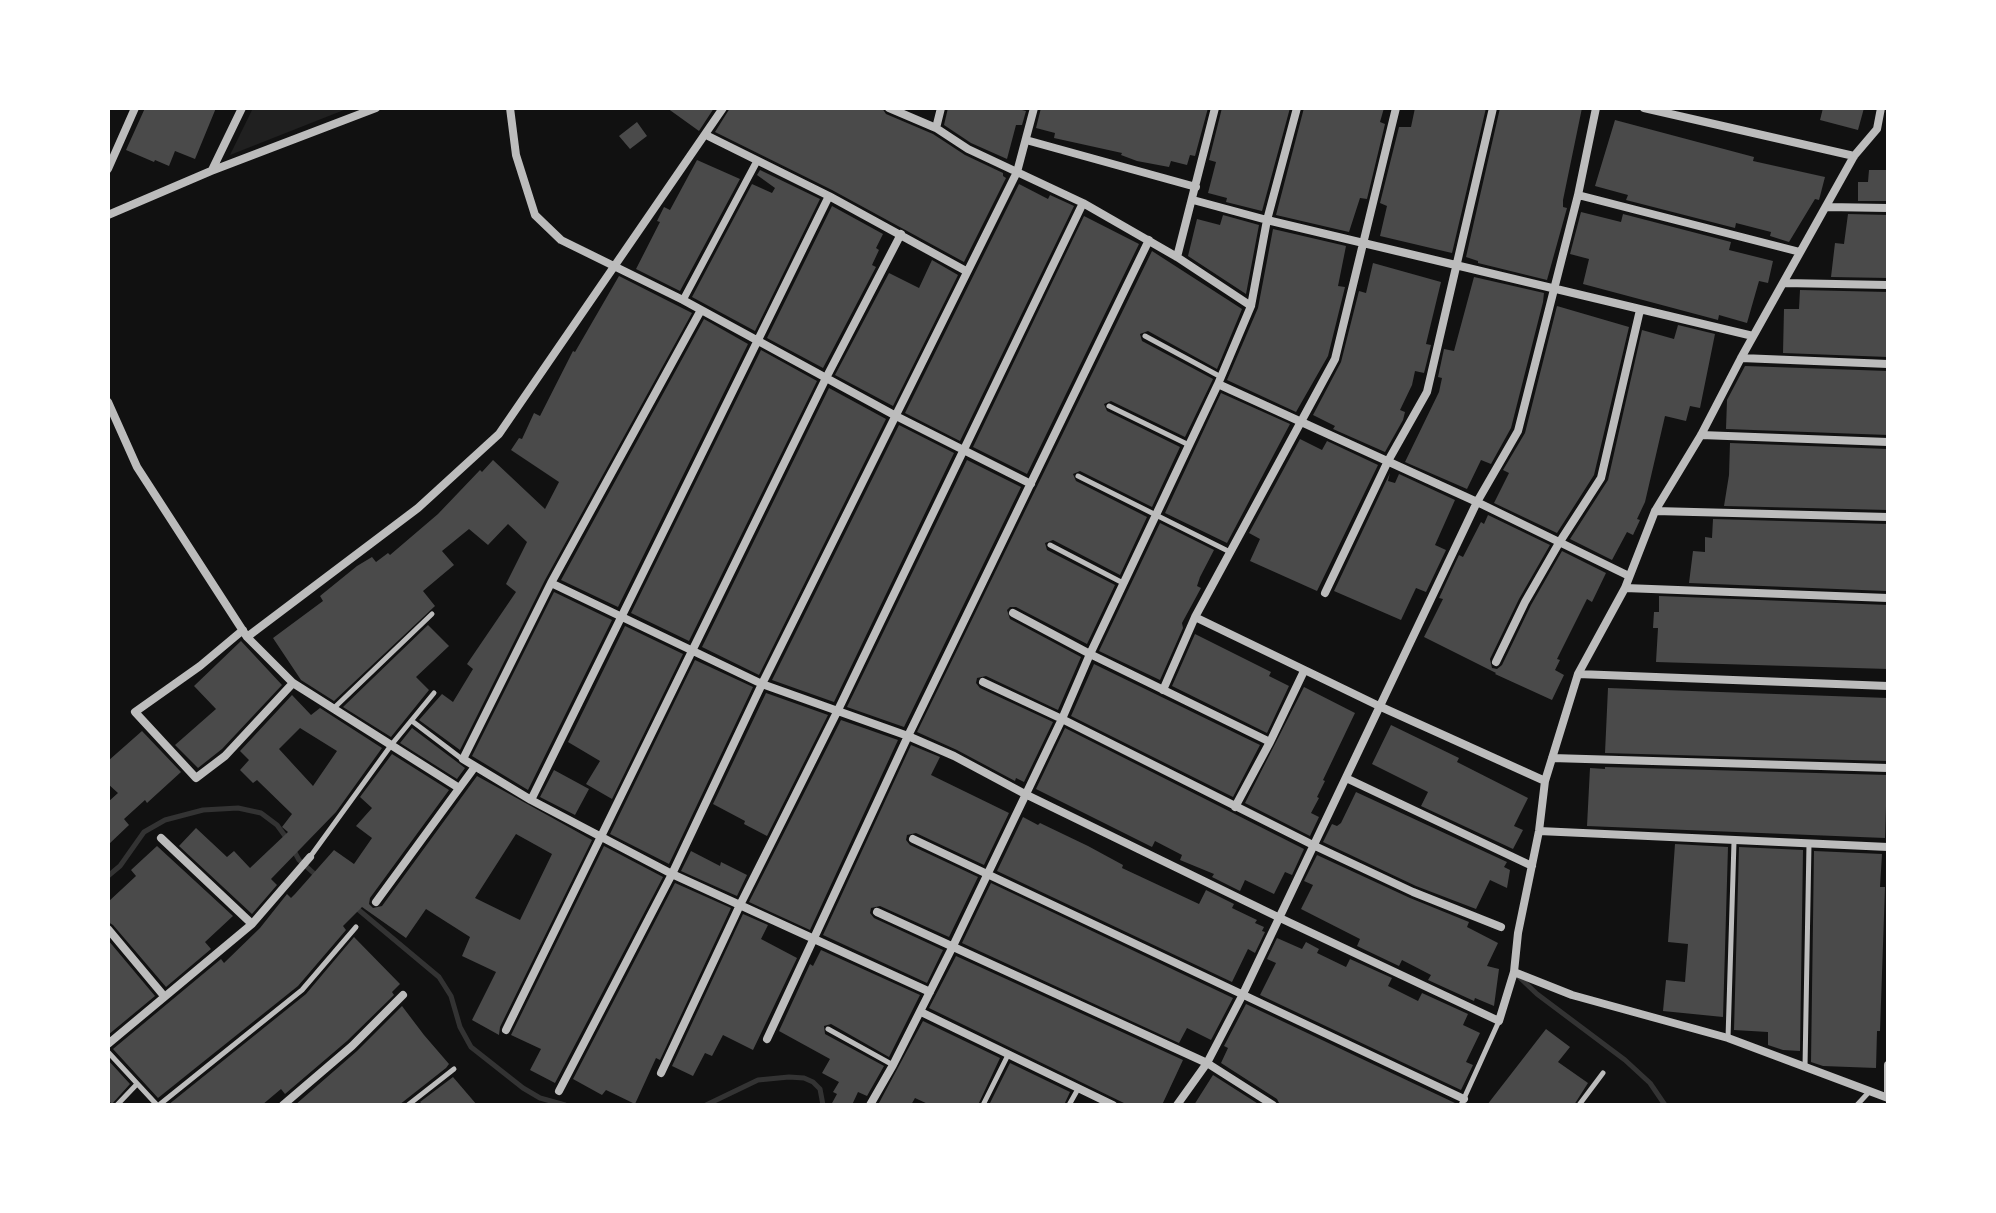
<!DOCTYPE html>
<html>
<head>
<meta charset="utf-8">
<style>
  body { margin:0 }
  #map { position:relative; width:1996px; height:1213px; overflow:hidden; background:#111; font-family:"Source Serif 4",serif }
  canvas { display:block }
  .frame { position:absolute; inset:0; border:110px solid #fff; pointer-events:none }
</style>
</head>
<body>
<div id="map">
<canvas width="1996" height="1213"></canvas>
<div class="frame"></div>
</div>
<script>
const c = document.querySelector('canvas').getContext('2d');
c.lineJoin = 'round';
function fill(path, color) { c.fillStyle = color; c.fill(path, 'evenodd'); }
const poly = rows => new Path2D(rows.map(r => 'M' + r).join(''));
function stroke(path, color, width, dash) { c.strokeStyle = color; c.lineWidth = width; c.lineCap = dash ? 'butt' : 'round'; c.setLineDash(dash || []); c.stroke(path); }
const green = poly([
  [253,108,349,108,230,155]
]);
const stream = poly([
  [293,849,299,860,318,877],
  [108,876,120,866,144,832,165,820,203,810,238,808,261,813,277,825,288,840],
  [354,906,439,977,451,996,460,1027,471,1047,523,1088,540,1098,565,1105],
  [1517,975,1537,994,1625,1060,1650,1083,1665,1105],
  [706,1105,758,1080,789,1077,804,1078,813,1082,820,1089,823,1105]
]);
const building = poly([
  [145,108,216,108,195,159,175,151,169,166,155,160,154,162,126,150],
  [667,108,714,108,699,131],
  [730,108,882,108,886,114,933,134,965,155,1003,173,1003,176,1006,178,964,262,832,190,715,132],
  [948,108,1014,108,1026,111,1022,125,1016,125,1007,159,971,143,944,125],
  [1041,108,1208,108,1195,156,1190,155,1187,165,1171,161,1169,167,1137,161,1121,155,1122,153,1054,138,1055,133,1036,128],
  [1222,108,1290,108,1262,211,1226,202,1227,198,1208,193,1216,162,1209,160],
  [1304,108,1384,108,1380,122,1385,124,1367,199,1360,198,1349,232,1276,215],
  [1415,108,1486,108,1452,253,1380,236,1387,206,1380,203,1399,127,1411,127],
  [1500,108,1582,108,1563,200,1563,207,1567,208,1547,280,1478,263,1478,261,1466,257],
  [1823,108,1864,108,1858,130,1820,120],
  [1615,120,1754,157,1753,161,1825,177,1819,200,1815,199,1789,242,1770,236,1771,232,1736,223,1735,228,1626,200,1628,195,1595,186],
  [637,122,647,136,630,149,619,136],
  [697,160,740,179,680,291,636,269,660,222,657,221,664,207,670,210],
  [760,170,820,199,755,331,692,297,752,184,772,193,775,188,757,175],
  [1869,170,1888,170,1888,201,1858,201,1858,182,1868,182],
  [1019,184,1048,199,1050,195,1074,206,960,441,905,413],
  [832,206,883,234,876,248,879,250,872,265,876,267,823,368,767,338],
  [1581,212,1621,222,1623,214,1731,242,1729,250,1773,261,1768,283,1759,281,1747,323,1719,315,1718,320,1583,284,1589,259,1570,254],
  [1848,214,1888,215,1888,278,1831,277,1835,243,1844,244],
  [1223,215,1259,225,1246,294,1188,256,1197,219,1220,225],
  [1084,216,1139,244,1027,474,973,447],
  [1273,229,1346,246,1338,286,1345,287,1328,356,1296,412,1227,380,1258,308],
  [1152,251,1242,309,1217,369,1148,331,1140,334,1142,341,1213,379,1185,437,1111,401,1104,404,1107,411,1180,447,1152,507,1080,471,1073,474,1076,481,1147,517,1120,575,1053,540,1045,543,1047,550,1115,585,1087,644,1016,607,1010,607,1007,610,1010,619,1081,657,1058,710,986,676,977,678,976,683,980,688,1053,722,1024,782,1016,778,1015,781,957,750,917,732],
  [932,260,958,275,893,406,835,375,889,273,919,288],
  [1373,263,1441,282,1426,344,1431,345,1424,373,1415,371,1412,385,1400,410,1405,412,1403,420,1385,452,1333,429,1335,426,1313,415,1341,362,1359,291,1366,293],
  [619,276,692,313,545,580,460,750,419,720,442,694,453,702,473,669,467,664,516,592,506,584,527,542,508,524,488,545,469,529,442,551,454,565,423,591,435,606,334,701,301,680,273,638,323,601,320,596,357,566,372,557,376,562,388,553,390,555,438,514,480,470,482,472,493,460,545,509,559,482,511,450,519,438,522,439,534,413,540,416,573,351,575,352],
  [1474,277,1544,293,1543,302,1511,428,1491,464,1481,460,1467,489,1405,462,1439,392,1442,378,1438,377,1444,349,1454,351],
  [1800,290,1888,292,1888,357,1783,353,1784,309,1799,309],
  [1557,306,1629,327,1594,475,1557,533,1494,503,1509,473,1503,470,1525,433],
  [704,319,748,344,618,607,561,580],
  [1678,325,1715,334,1700,408,1690,406,1686,421,1665,416,1645,502,1637,519,1640,520,1633,535,1627,532,1612,560,1570,539,1608,480,1642,330,1674,339],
  [761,350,817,381,689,641,631,613],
  [1745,366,1888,371,1888,435,1726,429,1727,400],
  [829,388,886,419,759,675,702,647],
  [1221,393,1290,424,1227,543,1165,513],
  [899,425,954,453,834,702,772,680],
  [1300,439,1322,450,1327,441,1378,465,1317,591,1250,561,1260,539,1249,533],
  [1730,443,1888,449,1888,510,1724,506,1729,475],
  [967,460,1021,487,904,727,847,707],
  [1390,473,1388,481,1395,483,1399,474,1455,500,1435,545,1446,550,1426,592,1416,588,1401,620,1334,591],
  [1488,515,1550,545,1519,599,1490,659,1492,668,1497,669,1502,665,1531,605,1562,551,1606,573,1592,602,1587,599,1557,659,1560,660,1555,670,1564,675,1552,700,1495,674,1496,673,1424,637,1443,599,1439,598,1459,555,1463,557,1481,522,1484,524],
  [1713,519,1888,524,1886,591,1689,583,1693,551,1705,552,1705,537,1712,538],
  [1160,523,1214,550,1200,577,1197,586,1201,588,1182,623,1183,628,1160,680,1099,651],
  [554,592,612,620,528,790,472,756],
  [1659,596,1888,605,1888,669,1656,662,1658,628,1653,628,1654,612,1659,612],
  [428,625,449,646,416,677,429,690,391,737,343,707],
  [625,626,683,654,612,799,586,784,600,761,568,742],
  [1195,634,1271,672,1269,676,1289,686,1267,733,1172,686],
  [241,641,282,685,222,749,198,768,175,745,216,709,194,686],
  [695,660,753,687,669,864,610,834],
  [1094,664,1260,745,1233,797,1071,716],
  [1304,687,1355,713,1323,780,1325,781,1317,797,1319,798,1311,813,1319,817,1310,836,1245,803],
  [1608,688,1888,698,1887,761,1605,753],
  [766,693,828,715,767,836,744,824,745,821,713,804],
  [292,695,311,715,320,708,382,748,336,812,271,879,277,885,252,914,179,846,196,828,227,857,234,851,250,868,288,832,282,827,292,814,257,780,253,783,240,770,249,760,240,751],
  [300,728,337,751,313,786,279,749],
  [841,720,898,740,810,930,749,902],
  [1391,725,1459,758,1457,762,1528,798,1514,826,1523,830,1513,849,1421,806,1428,792,1372,764],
  [412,728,465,768,457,779,400,743],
  [1065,728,1304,849,1292,875,1285,872,1274,894,1245,880,1240,891,1212,877,1214,874,1180,860,1182,855,1155,841,1152,847,1036,789],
  [142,731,181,772,147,803,145,800,124,819,129,825,108,845,108,802,118,793,108,784,108,761],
  [911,745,940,757,931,775,1009,813,984,865,916,833,907,835,906,840,910,845,978,877,949,937,880,906,871,908,870,913,874,918,943,950,927,983,823,935],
  [392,754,449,790,370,898,369,904,373,908,382,906,477,776,592,840,500,1027,499,1035,472,1020,496,972,462,956,470,937,426,909,406,938,362,907,343,926,346,930,298,986,158,1098,113,1049,221,959,224,963,260,928,287,894,291,898,295,894,334,850,354,864,372,838,356,826,372,808,360,797],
  [516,834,552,854,520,920,475,898],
  [1605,767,1887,775,1885,838,1587,826,1590,768,1605,769],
  [554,770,589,789,575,815,540,797],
  [1356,792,1507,862,1504,867,1510,870,1507,888,1490,880,1476,909,1416,886,1323,842,1332,824,1337,826,1341,823],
  [1023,817,1038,825,1040,823,1088,846,1123,865,1122,868,1199,904,1206,890,1234,904,1232,908,1257,920,1255,923,1264,927,1262,931,1265,932,1255,953,1248,949,1232,982,997,871],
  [1675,844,1728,847,1723,1017,1663,1011,1666,980,1685,982,1688,944,1668,942],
  [157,846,233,916,205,942,211,949,166,987,113,925,108,922,108,902,136,876,131,870],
  [604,846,663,877,555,1083,530,1070,541,1049,511,1035],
  [1739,847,1803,850,1800,1051,1783,1050,1768,1045,1768,1032,1734,1030],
  [691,851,720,866,721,862,747,875,737,896,681,871],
  [1814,851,1882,854,1880,887,1885,887,1880,1031,1877,1031,1876,1068,1823,1066,1811,1062],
  [1317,855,1410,898,1469,922,1467,927,1498,943,1487,966,1499,969,1494,1006,1475,998,1474,1001,1428,980,1431,975,1402,960,1399,966,1357,946,1360,939,1301,909,1313,885,1304,881],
  [675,883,731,908,660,1060,656,1058,635,1104,606,1090,602,1095,573,1079],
  [991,883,1233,998,1211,1040,1187,1028,1179,1043,962,943],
  [743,914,768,925,761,939,797,958,753,1050,723,1035,712,1056,705,1053,693,1076,672,1066],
  [354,937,400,984,392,992,394,995,347,1041,285,1094,281,1089,262,1105,168,1105,306,994],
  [1277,938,1302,949,1306,942,1319,949,1317,953,1346,967,1350,959,1392,978,1388,986,1418,1001,1422,993,1468,1014,1463,1025,1480,1033,1466,1062,1473,1065,1461,1090,1260,995,1276,963,1267,959],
  [108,940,155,996,108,1035],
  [821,950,920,995,889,1057,831,1024,824,1026,825,1034,884,1066,867,1096,858,1092,852,1105,831,1105,837,1094,833,1092,839,1082,822,1073,830,1059,779,1031,810,964,813,966],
  [956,956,1183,1060,1162,1105,1128,1105,929,1008],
  [1246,1004,1455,1103,1454,1105,1280,1105,1277,1099,1221,1063,1228,1048,1224,1046],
  [402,1006,424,1035,449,1064,446,1068,399,1105,295,1105,357,1051],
  [923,1021,1000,1058,978,1105,930,1105,915,1098,911,1105,879,1103],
  [1546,1029,1570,1047,1558,1062,1588,1083,1574,1105,1487,1105],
  [108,1060,130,1084,112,1104,108,1100],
  [1010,1063,1070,1092,1064,1105,989,1105],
  [1213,1075,1260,1105,1194,1105],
  [453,1077,477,1105,423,1105,420,1102]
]);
const service = poly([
  [1145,336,1221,377],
  [1109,406,1189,445],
  [1078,476,1230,552],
  [1050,545,1123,583],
  [334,708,432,614],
  [412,721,462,759],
  [310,857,392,744,434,693],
  [828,1029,893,1065],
  [1728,1038,1734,842],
  [108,1052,157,1105],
  [1805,1067,1809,844],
  [117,1105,137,1084],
  [159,1105,302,990,356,927],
  [408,1105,454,1069],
  [983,1105,1008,1055],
  [1069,1105,1078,1089],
  [1461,1105,1499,1021],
  [1579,1105,1603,1073],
  [1857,1105,1869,1092]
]);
const pedestrian = poly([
  [683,300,757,161]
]);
const minor = poly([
  [510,108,516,155,535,215,561,240,683,300,896,416,1031,484],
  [889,108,936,128,968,149,1083,203,1177,257,1251,306],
  [1644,108,1854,156],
  [936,128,941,108],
  [706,135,829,196,966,271],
  [1026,140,1196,187],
  [108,169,135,108],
  [212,170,242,108],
  [1578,195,1800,252],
  [1193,200,1267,220,1753,336],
  [1826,207,1888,208],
  [108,215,211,171,376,108],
  [1177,257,1215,108],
  [1784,283,1888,285],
  [701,310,551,583,463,759,531,800,672,874,930,992],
  [1741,358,1888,364],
  [1218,384,1477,502,1629,576],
  [108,402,137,467,247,637,293,683,459,788],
  [1701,435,1888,442],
  [1655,511,1888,517],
  [551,583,762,684,908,736,954,756,1025,794,1280,918,1499,1021,1514,972,1518,933,1539,831,1545,781,1578,674,1625,588,1655,511,1701,435,1741,358,1854,156,1877,129,1881,108],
  [1625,588,1888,598],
  [1325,593,1388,461,1427,392,1493,108],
  [1013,613,1090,654,1270,742],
  [1195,617,1379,706,1545,781],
  [243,630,200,666,135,712,196,778,225,756,293,683],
  [247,637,418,508,499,434,723,108],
  [1496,662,1525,602,1559,543,1601,478,1640,310],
  [1578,674,1888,686],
  [983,682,1062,719,1315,846,1413,892,1501,927],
  [1163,690,1195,617,1335,359,1396,108],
  [1552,758,1888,768],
  [1346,778,1532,866],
  [531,800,829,196],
  [1235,807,1270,742,1304,671],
  [1539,831,1888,847],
  [161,838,252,924],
  [913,839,1464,1099],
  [376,902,474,768],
  [877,912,1207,1063,1273,1105],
  [108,929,164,996],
  [1514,972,1572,995,1728,1038,1888,1098],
  [921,1012,1113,1105],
  [506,1030,826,378,901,234],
  [767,1039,908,736,1149,240],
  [108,1044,252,924,310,857],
  [661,1073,740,905,838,710,1083,203],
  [559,1091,672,874,762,684,1017,172,1034,108],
  [1888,1098,1888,1065],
  [283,1105,352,1046,403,995],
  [870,1105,893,1065,953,946,1062,719,1090,654,1218,384,1251,306,1267,220,1297,108],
  [1177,1105,1207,1063,1242,996,1477,502,1518,431,1578,195,1596,108]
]);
fill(green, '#202020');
stroke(stream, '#333', 5);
fill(building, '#4a4a4a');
stroke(service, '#bcbcbc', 5);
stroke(pedestrian, '#bcbcbc', 7);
stroke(minor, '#bcbcbc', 8);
</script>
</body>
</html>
